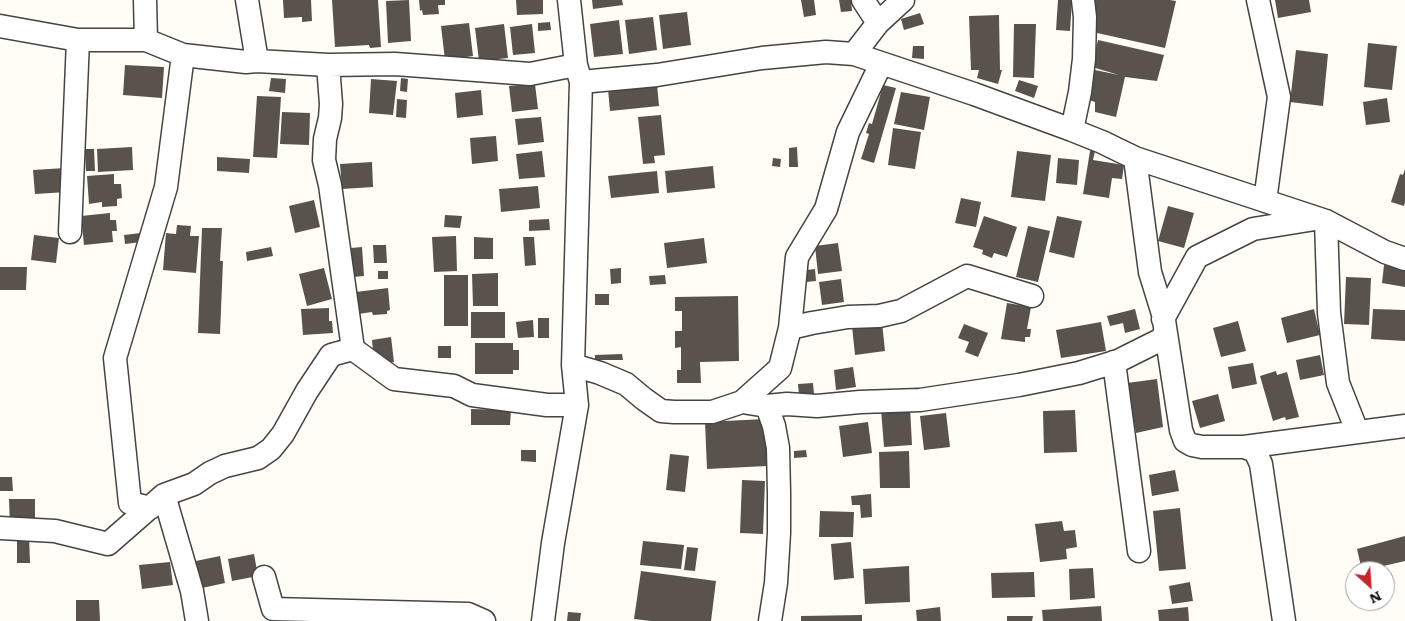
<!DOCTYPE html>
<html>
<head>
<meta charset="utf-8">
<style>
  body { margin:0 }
  #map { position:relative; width:1405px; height:621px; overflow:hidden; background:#fffdf5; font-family:Literata,serif }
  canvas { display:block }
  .north { position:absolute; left:1345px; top:561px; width:50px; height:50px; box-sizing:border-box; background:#fff; border:1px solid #a0a0a0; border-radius:50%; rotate:154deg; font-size:14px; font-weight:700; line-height:20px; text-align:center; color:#111 }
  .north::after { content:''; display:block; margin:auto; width:18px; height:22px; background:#c4262e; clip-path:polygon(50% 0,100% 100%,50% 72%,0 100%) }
</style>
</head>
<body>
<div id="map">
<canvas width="1405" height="621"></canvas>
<div class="north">N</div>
</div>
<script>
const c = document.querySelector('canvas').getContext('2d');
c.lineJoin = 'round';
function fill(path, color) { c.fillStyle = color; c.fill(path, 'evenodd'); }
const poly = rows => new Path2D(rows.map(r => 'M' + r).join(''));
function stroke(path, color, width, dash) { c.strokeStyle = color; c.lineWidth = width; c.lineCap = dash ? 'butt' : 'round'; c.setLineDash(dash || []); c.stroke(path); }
const building = poly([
  [283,0,311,0,312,21,302,22,302,17,284,18],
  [332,0,378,0,381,47,370,48,369,45,335,47],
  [409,0,411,41,388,43,386,1],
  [419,0,445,0,445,5,438,5,439,14,423,15,422,10,420,11],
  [516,0,543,0,543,14,517,15],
  [592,0,622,0,623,5,593,9],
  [801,0,814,0,816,15,804,17],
  [839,0,851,0,852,11,841,12],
  [1058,0,1072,0,1070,31,1056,30],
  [1095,0,1170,0,1176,1,1165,48,1088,31],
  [1275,0,1309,0,1311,12,1278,18],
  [687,12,691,45,663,49,659,15],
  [920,13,924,24,904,30,901,19],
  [999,15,1000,70,1002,70,998,84,977,78,979,70,971,70,969,16],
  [653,17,657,50,629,54,625,20],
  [619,20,623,54,594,57,590,24],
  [550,22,551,30,538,31,538,23],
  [469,23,473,56,445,60,441,26],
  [504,24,508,58,479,61,475,28],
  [532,24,535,53,513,55,510,27],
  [1014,24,1036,24,1034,78,1013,77],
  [1098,40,1164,55,1157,81,1125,77,1116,117,1095,112,1095,102,1086,99,1091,76,1095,70,1119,75,1092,67],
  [1368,43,1397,46,1392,90,1364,87],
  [913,46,924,46,924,59,912,58],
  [1296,50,1328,54,1323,106,1290,102],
  [125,65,164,67,162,98,123,95],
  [271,78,286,79,285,93,269,91],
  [401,78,408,79,407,92,400,91],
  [371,79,397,81,393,115,369,113],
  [1019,80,1038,86,1034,98,1015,91],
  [535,84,538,109,512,112,509,86],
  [657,84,659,106,610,111,608,89],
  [883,85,896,88,874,163,861,159,869,134,866,133,869,123,872,124],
  [481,90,483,115,457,118,455,93],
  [901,92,930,97,924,130,894,124],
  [257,96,281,97,277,158,253,157],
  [1387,98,1390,122,1366,125,1363,102],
  [397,99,407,100,406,118,396,117],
  [282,112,310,113,309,145,280,144],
  [661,115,665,155,654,156,655,163,643,164,638,117],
  [541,117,544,142,518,145,515,119],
  [893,128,921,132,915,169,888,165],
  [496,136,498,161,472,164,470,138],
  [132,147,133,170,98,172,97,149],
  [797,147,798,167,789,167,789,148],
  [85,149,94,149,95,171,86,171],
  [542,151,545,177,519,179,516,154],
  [1017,151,1051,155,1045,201,1011,197],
  [1090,151,1095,151,1093,160,1124,165,1122,179,1112,178,1109,198,1083,194],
  [217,157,250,159,249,173,217,171],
  [773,158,781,159,780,167,772,166],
  [1058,158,1079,160,1077,185,1056,183],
  [372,162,373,187,342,189,340,164],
  [713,166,715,188,667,193,665,171],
  [65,168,67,192,35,194,33,170],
  [1405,169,1405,202,1404,206,1391,202,1400,174,1403,175],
  [657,171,659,193,611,198,608,176],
  [114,174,114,184,121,184,122,198,117,199,117,206,102,207,102,202,89,204,87,176],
  [538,186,540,208,501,212,499,189],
  [961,198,981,202,976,227,955,223],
  [314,200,320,227,295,233,289,206],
  [1168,206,1194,213,1184,248,1158,241],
  [110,213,110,220,116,220,117,231,112,231,113,242,84,245,81,216],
  [445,215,462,216,460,228,444,227],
  [984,216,1017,227,1007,257,994,253,992,258,982,254,983,250,973,247],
  [1057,216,1082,221,1074,258,1049,252],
  [549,219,550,230,529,231,529,220],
  [177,225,191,226,190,236,199,236,196,273,163,270,166,233,176,234],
  [1028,226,1050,231,1038,282,1016,277],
  [202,228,222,228,220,261,223,261,220,334,198,333],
  [141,233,142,242,125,244,124,235],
  [34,235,59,238,56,263,31,260],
  [456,236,457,271,434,272,432,237],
  [474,237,493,238,493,259,474,259],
  [523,237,534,237,536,265,525,266],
  [704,238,707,263,667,268,664,243],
  [838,243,842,271,818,274,815,246],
  [373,245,386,245,387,263,374,263],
  [271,247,273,256,247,261,246,252],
  [362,247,364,276,353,277,351,248],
  [1384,265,1405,268,1405,287,1382,283],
  [0,267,27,267,26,290,0,290],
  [324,268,332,299,307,306,299,274],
  [621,268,621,283,611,284,610,269],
  [815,269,816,281,806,282,806,270],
  [378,271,388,271,388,279,378,279],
  [498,273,498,306,473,306,472,274],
  [444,275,468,275,468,326,444,326],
  [665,275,666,284,650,285,649,276],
  [1346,277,1371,278,1369,325,1344,324],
  [841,279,844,302,822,305,819,282],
  [388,288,390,310,387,311,387,314,373,315,372,312,358,314,356,292],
  [595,294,609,294,609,305,595,305],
  [738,296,739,361,700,362,701,383,677,383,677,370,681,370,681,347,675,348,675,331,682,331,682,311,675,311,675,297],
  [1007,303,1031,307,1027,329,1031,329,1030,337,1025,337,1025,342,1001,339],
  [329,308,329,321,332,321,333,333,303,335,301,309],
  [1135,309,1140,329,1125,333,1123,323,1110,326,1107,316],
  [1314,309,1320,335,1287,343,1281,318],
  [1373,309,1405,310,1405,341,1371,339],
  [471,312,505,312,505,338,471,338],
  [538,318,549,318,549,338,538,338],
  [533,320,534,337,518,338,516,322],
  [1238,321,1246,351,1221,357,1213,328],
  [882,322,885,351,855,355,852,326],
  [1101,322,1106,351,1061,358,1056,330],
  [964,324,988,333,978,357,965,352,969,342,958,338],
  [391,337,394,362,374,364,372,340],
  [475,343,513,343,513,350,519,350,519,370,513,370,513,374,475,374],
  [438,346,451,346,451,358,438,358],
  [622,354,623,360,595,360,595,355],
  [1320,355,1324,375,1300,380,1296,360],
  [1253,363,1257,384,1232,389,1228,367],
  [853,367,856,387,836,390,834,370],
  [1276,371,1277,375,1287,372,1299,417,1286,420,1285,417,1273,421,1260,376],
  [1157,379,1163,427,1136,433,1127,383],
  [813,383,814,394,799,395,798,384],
  [1218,394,1225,421,1200,428,1192,401],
  [910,407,912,445,884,447,881,409],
  [471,409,511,410,510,425,471,425],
  [1075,410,1077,452,1044,453,1043,411],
  [946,413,950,447,924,450,920,416],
  [765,419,767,466,707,469,705,422],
  [868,422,872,453,843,457,839,426],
  [521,450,536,450,536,462,521,461],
  [806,450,807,457,794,458,794,451],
  [909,451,910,488,880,488,879,452],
  [670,454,689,456,685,492,666,490],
  [1175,470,1179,491,1152,496,1149,475],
  [0,477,12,477,13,491,0,491],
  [742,480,765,481,763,534,740,533],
  [871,494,872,517,861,518,860,505,852,505,851,496],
  [9,499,35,499,35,526,10,527],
  [1180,508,1186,569,1159,571,1153,511],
  [820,511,854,512,853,537,819,537],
  [1062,521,1064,531,1075,530,1077,547,1066,549,1067,559,1040,562,1035,524],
  [29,535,30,563,17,563,17,536],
  [1405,536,1405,561,1362,571,1357,549],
  [643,541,684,545,681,569,640,565],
  [851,542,854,578,834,580,831,544],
  [687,547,698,548,695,571,684,570],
  [254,554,258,576,232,581,228,559],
  [220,556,225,583,202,588,196,561],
  [170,562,173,585,142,589,139,565],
  [909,566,910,602,865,604,863,569],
  [1093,568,1095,598,1070,600,1069,569],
  [641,571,716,581,711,621,651,621,634,619],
  [1034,572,1035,597,992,598,991,573],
  [1190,582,1193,601,1172,604,1169,586],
  [76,600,99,600,100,621,76,621],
  [1101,606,1102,621,1043,621,1042,610],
  [940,607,941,621,917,621,916,610],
  [1188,607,1189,621,1159,621,1158,610],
  [568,612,581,613,580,621,567,621],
  [862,615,862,621,801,621,801,616],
  [1007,616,1033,616,1032,621,1007,621]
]);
const minor = poly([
  [145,0,146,40],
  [247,0,257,61],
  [863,0,878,23],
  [1258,0,1279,97,1265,201],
  [0,26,78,40,146,40,183,55,246,62,257,61,328,65,395,64,530,74,576,65],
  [854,54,878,23,903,0],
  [328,65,331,104,330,118,325,139,324,160,330,185,353,349],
  [581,82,657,75,762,58,826,52,854,54,974,94,1072,130,1102,142,1135,158,1326,221,1385,252,1405,259],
  [1072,130,1080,92,1084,59,1085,17,1083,0],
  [1135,158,1150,272,1163,314,1181,430,1185,441,1192,445,1202,447,1244,447,1255,451,1261,464,1284,621],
  [1326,221,1329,313,1338,383,1357,431],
  [70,232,78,40],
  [1163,319,1197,257,1253,229,1315,219],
  [790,328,812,323,848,317,879,316,901,311,967,276,1032,296],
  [1114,362,1139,551],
  [573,365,600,373,626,384,644,399,661,411,674,412,712,412,742,402,780,368,790,328,797,257,826,209,848,132,881,64],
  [742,402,767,406,787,404,817,406,860,402,920,400,1019,385,1079,373,1118,361,1162,339,1165,332],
  [767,406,774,426,778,448,779,493,779,533,776,583,770,621],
  [1244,447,1405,426],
  [164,495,192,591,197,621],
  [150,508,130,503,115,358,166,187,183,55],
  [0,528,55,531,108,544,164,495,194,484,210,473,225,466,258,458,271,449,283,434,307,391,331,355,353,349,394,379,454,386,472,395,547,405,577,405],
  [264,577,273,609,468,614,484,621],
  [543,621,553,543,577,405,573,365,581,82,576,65,569,0]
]);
fill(building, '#5a524d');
stroke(minor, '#444', 25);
stroke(minor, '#fff', 22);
</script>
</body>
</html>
